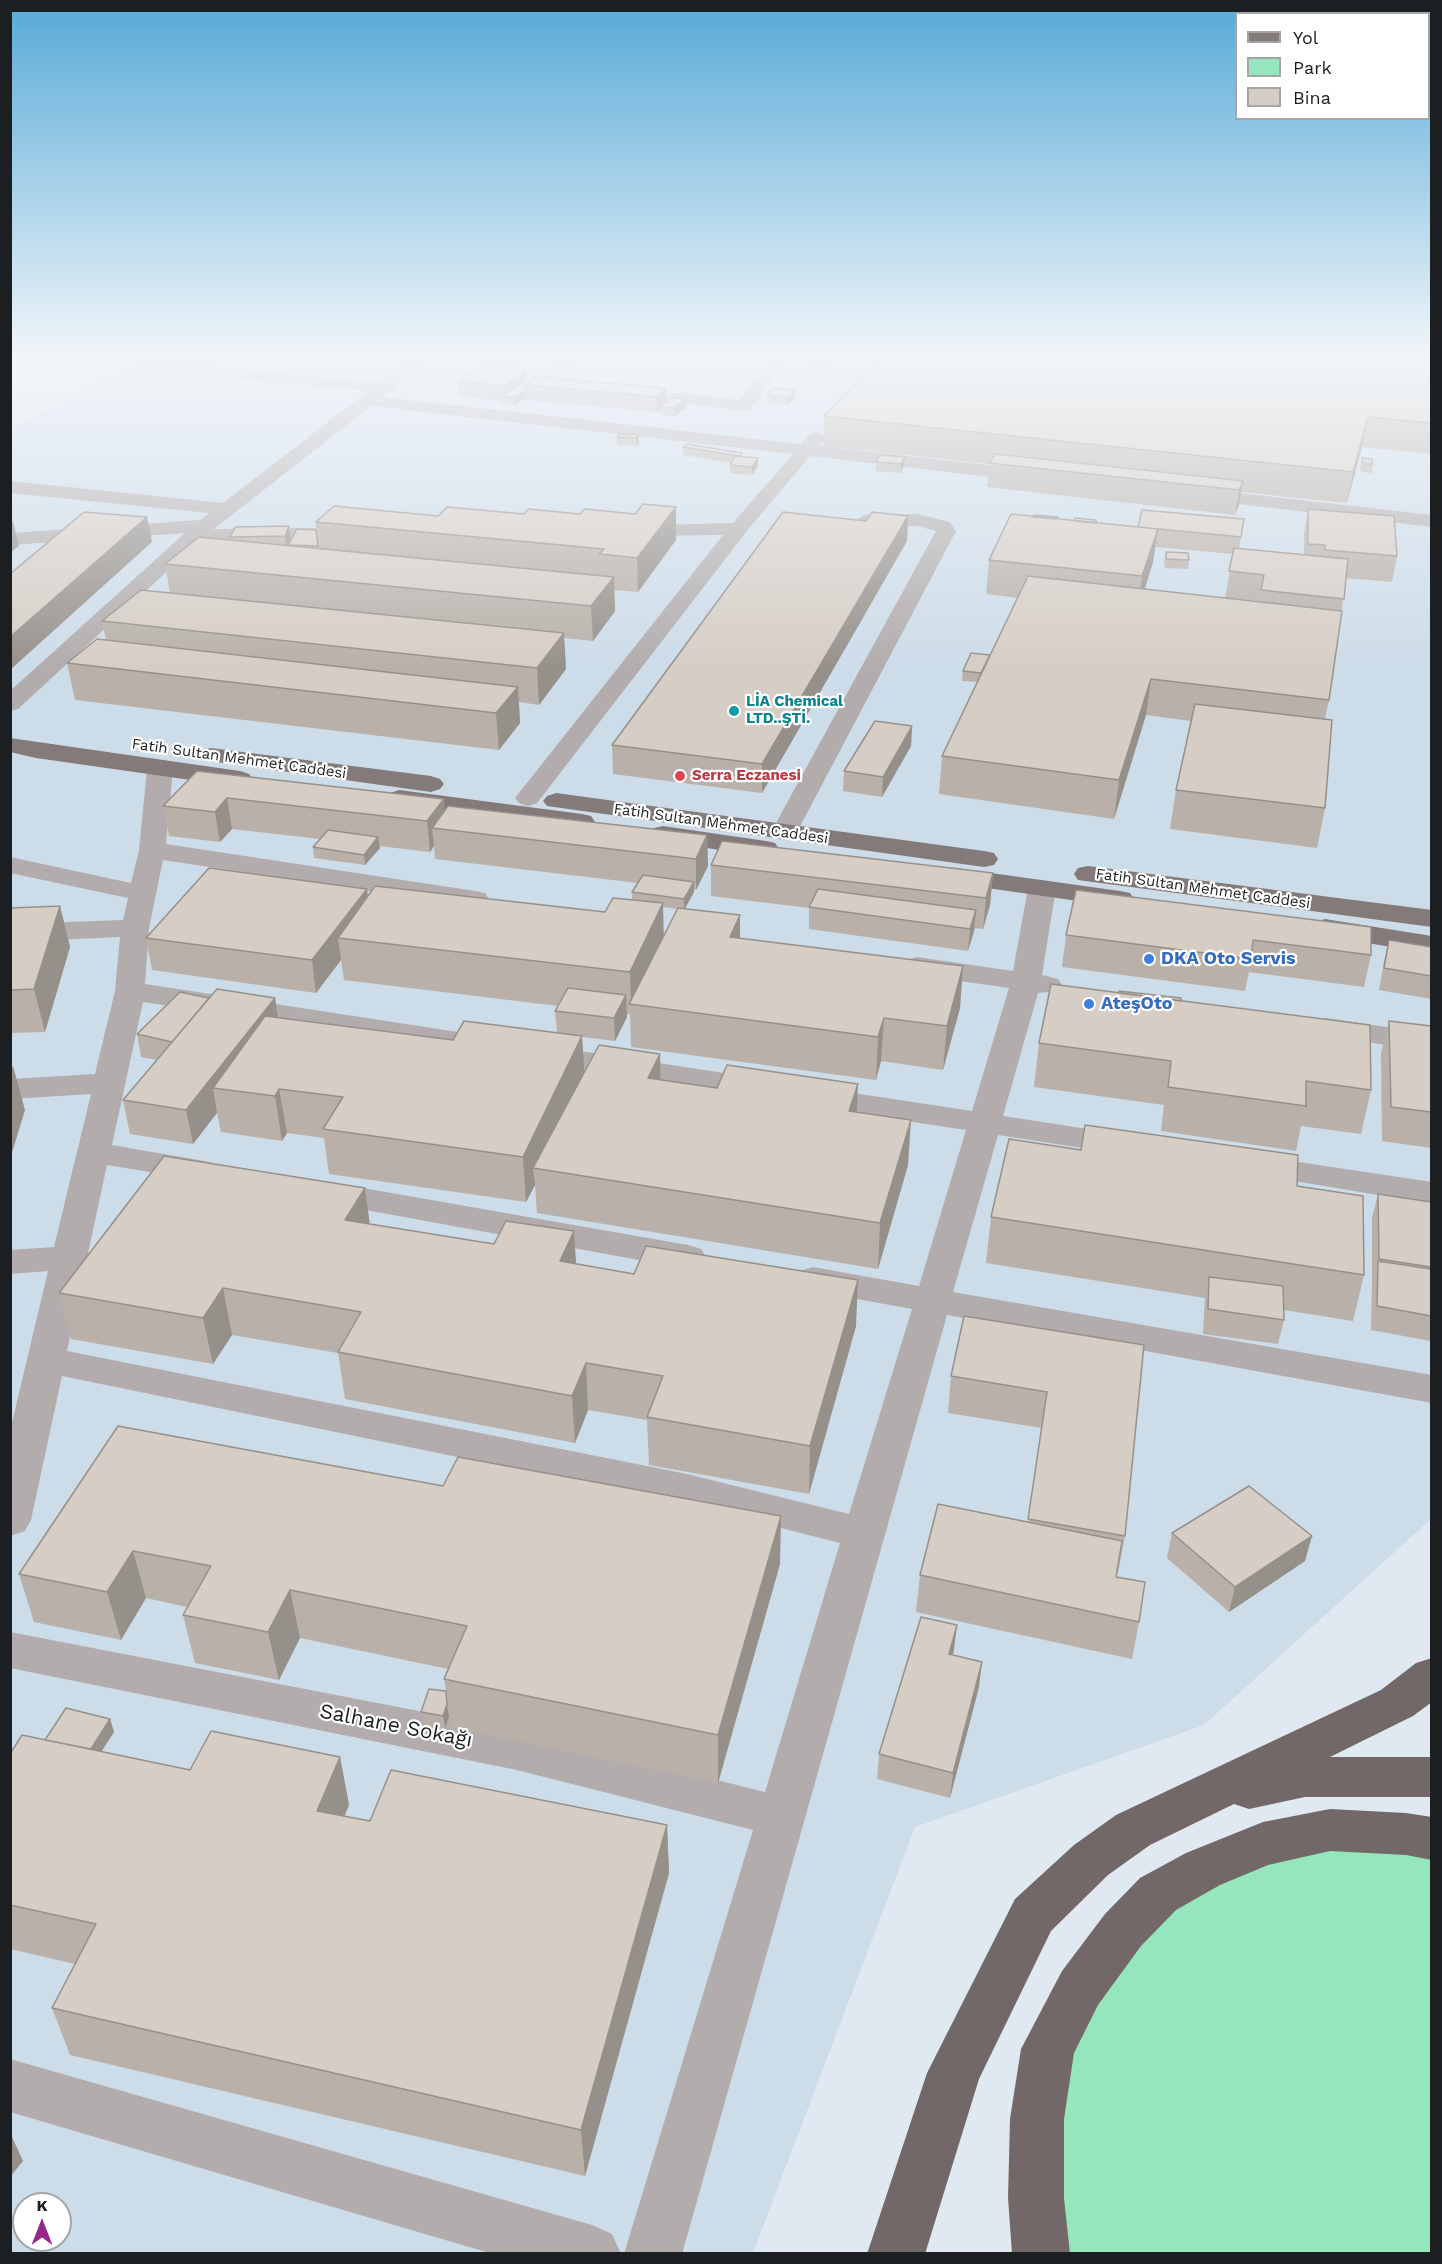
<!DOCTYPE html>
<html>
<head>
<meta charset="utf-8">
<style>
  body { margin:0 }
  #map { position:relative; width:1442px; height:2264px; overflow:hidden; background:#e0e9f1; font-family:"Work Sans",sans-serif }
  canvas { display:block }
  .frame { position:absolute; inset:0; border:12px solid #1b1f21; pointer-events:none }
  .legend { position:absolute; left:1235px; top:12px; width:195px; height:108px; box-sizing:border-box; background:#fff; border:2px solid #a4a5a6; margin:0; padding:8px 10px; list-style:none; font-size:18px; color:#1b1f21 }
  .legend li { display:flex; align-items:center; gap:12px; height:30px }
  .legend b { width:30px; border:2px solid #a4a5a6 }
  .north { position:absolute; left:12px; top:2192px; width:60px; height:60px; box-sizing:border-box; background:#fff; border:2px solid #a4a5a6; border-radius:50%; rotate:0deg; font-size:16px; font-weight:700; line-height:24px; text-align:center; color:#1b1f21 }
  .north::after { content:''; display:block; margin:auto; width:21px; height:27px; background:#972889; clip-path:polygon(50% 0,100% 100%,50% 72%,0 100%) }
</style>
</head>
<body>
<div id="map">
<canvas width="1442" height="2264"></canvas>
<div class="frame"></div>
<ul class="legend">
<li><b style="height:8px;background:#847a7a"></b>Yol</li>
<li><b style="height:16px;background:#96e6bd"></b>Park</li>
<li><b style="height:16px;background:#d6cdc5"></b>Bina</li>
</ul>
<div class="north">K</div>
</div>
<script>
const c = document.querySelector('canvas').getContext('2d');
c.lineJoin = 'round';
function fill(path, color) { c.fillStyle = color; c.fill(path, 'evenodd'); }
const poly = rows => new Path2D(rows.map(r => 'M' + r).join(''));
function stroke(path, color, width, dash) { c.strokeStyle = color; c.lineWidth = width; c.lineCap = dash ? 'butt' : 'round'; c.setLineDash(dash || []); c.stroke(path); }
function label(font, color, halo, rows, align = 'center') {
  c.font = font + ' "Work Sans",sans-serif'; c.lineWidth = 4.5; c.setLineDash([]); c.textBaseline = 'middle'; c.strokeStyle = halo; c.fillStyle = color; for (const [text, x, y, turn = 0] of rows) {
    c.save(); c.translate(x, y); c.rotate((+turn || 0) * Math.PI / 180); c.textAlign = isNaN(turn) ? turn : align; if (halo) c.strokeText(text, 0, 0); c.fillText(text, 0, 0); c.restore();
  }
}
const built = poly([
  [147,353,1431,353,1431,1519,1204,1725,915,1827,753,2253,11,2253,10,422,23,423],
  [24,2204,60,2204,60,2240,24,2240]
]);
const green = poly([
  [1312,1841,1431,1847,1431,2253,1057,2254,1053,2155,1067,2056,1131,1937,1212,1876]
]);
const minor = poly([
  [98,353,131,353,182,363,379,383,418,353,436,353,382,397,801,444,811,433,817,432,826,437,819,446,1033,470,1042,476,1033,482,810,456,750,527,537,803,528,806,519,803,515,798,519,793,723,535,631,536,624,534,621,530,624,526,733,523,793,454,371,406,214,529,340,528,347,530,350,534,347,538,200,541,18,709,10,711,10,691,185,533,10,545,10,533,200,520,209,513,10,493,10,481,223,503,368,391,182,373,106,358,98,353],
  [566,353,583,353,557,379,739,400,775,353,791,353,750,410,744,411,538,386,536,382,538,378,566,353],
  [1195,488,1432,515,1432,527,1188,498,1185,494,1195,488],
  [917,514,950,522,956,531,797,832,793,838,784,840,775,838,771,832,936,531,917,526,864,527,854,521,864,515,917,514],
  [160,761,169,764,173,769,166,844,475,891,485,893,489,899,485,905,475,907,163,860,149,928,145,984,484,1036,495,1038,500,1045,495,1052,484,1054,143,1002,112,1145,204,1161,216,1164,221,1171,216,1178,204,1181,107,1165,67,1351,687,1474,849,1514,912,1309,813,1291,800,1287,795,1279,800,1271,813,1267,919,1286,966,1130,814,1107,803,1104,798,1097,803,1090,814,1087,972,1111,1009,988,917,975,907,972,902,966,907,960,917,957,1013,971,1028,888,1032,882,1042,880,1052,882,1056,888,1042,975,1058,979,1062,985,1058,991,1038,993,1003,1116,1127,1135,1139,1138,1144,1145,1139,1152,1127,1155,998,1135,953,1292,1432,1375,1432,1403,947,1315,682,2254,624,2254,753,1830,517,1770,10,1668,10,1632,517,1730,765,1792,840,1543,687,1504,62,1376,31,1520,25,1531,10,1536,10,1431,48,1271,10,1274,10,1250,54,1247,91,1094,10,1099,10,1079,95,1074,115,991,120,937,10,942,10,924,123,920,128,898,10,873,10,857,131,883,139,850,147,769,151,764,160,761],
  [1326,1018,1432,1034,1432,1052,1315,1034,1311,1027,1315,1020,1326,1018],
  [541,1045,763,1079,774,1082,779,1089,774,1096,763,1099,530,1061,525,1054,530,1047,541,1045],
  [1252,1155,1432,1182,1432,1204,1240,1172,1235,1165,1240,1158,1252,1155],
  [323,1181,688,1245,701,1249,706,1257,701,1265,688,1269,311,1200,306,1192,311,1184,323,1181],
  [10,2059,592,2225,612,2234,621,2254,493,2254,10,2112,10,2059]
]);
const major = poly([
  [10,738,240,771,249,774,253,779,249,784,240,787,36,758,10,752,10,738],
  [211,748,431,776,440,779,444,784,440,789,431,792,202,760,199,755,202,750,211,748],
  [399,790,582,814,591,816,595,822,591,828,582,830,390,803,386,798,390,793,399,790],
  [556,793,984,851,994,853,998,859,994,865,984,867,547,806,543,801,547,796,556,793],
  [663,826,766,841,775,843,779,849,775,855,766,857,654,840,650,834,654,828,663,826],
  [1088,866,1432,910,1432,927,1078,880,1074,874,1078,868,1088,866],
  [948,867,1120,891,1130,893,1134,899,1130,905,1120,907,938,881,934,875,938,869,948,867],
  [1325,919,1432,936,1432,954,1315,934,1311,928,1315,922,1325,919]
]);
const highway = poly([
  [1432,1658,1432,1702,1413,1716,1330,1757,1432,1757,1432,1797,1305,1797,1249,1809,1234,1804,1150,1845,1108,1875,1051,1931,979,2079,925,2254,867,2254,927,2073,1015,1899,1074,1845,1116,1815,1381,1690,1416,1663,1432,1658],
  [1330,1809,1406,1813,1432,1817,1432,1860,1406,1855,1330,1851,1268,1865,1220,1885,1176,1910,1141,1946,1098,2005,1074,2053,1064,2119,1064,2198,1070,2254,1012,2254,1008,2198,1010,2119,1021,2049,1062,1971,1105,1914,1140,1878,1186,1853,1263,1822,1330,1809]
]);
const wall = poly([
  [815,353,846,353,840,362,831,362,825,372,808,371,808,364,815,355],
  [1431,353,1431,454,1362,447,1347,503,1241,492,1239,505,1235,515,987,487,989,464,823,446,824,416],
  [515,369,526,370,527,380,666,388,666,403,686,407,675,416,661,415,661,409,657,412,526,400,526,398,514,405,502,404,502,401,459,396,458,381],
  [795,391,795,398,788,405,767,403,767,395],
  [639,435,639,443,637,446,617,445,617,437],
  [683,447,742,453,742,457,758,466,752,475,730,473,730,465,731,463,683,455],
  [880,455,904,465,901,473,876,471,876,462],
  [1362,459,1373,464,1372,473,1361,472,1360,467],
  [1308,509,1397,556,1392,582,1346,578,1329,700,1325,719,1325,808,1317,848,1170,829,1176,790,1191,721,1146,715,1114,819,939,794,942,756,977,682,962,681,963,671,990,655,1018,598,986,594,989,560,1058,517,1058,519,1138,527,1244,519,1239,549,1304,555,1304,534],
  [1155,547,1233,554,1225,598,1260,601,1259,602,1144,589,1153,562],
  [908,516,907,541,762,793,613,774,612,745,866,521],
  [316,522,676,540,638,592,614,590,615,611,593,641,564,638,566,669,539,705,519,702,520,723,499,750,75,700,67,663,106,640,102,621,170,593,165,564,231,540,230,537,289,526,291,541,316,530],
  [1166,552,1189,560,1188,569,1165,568,1164,561],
  [912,726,911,746,882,797,843,791,844,771],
  [197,771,445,811,707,835,708,866,696,890,694,889,694,892,685,909,740,938,963,966,960,1008,943,1070,881,1061,876,1080,631,1047,630,1014,627,1014,627,1017,615,1041,582,1037,584,1073,660,1054,661,1080,717,1088,858,1084,856,1112,908,1165,878,1269,537,1213,535,1185,526,1202,329,1174,324,1138,287,1133,282,1141,221,1132,217,1112,193,1144,130,1134,123,1100,157,1060,141,1057,137,1034,209,998,275,998,278,1018,453,1040,557,1033,555,1011,558,1006,344,980,341,960,316,993,152,970,146,938,368,896,605,912,632,900,632,892,638,883,435,859,434,846,430,852,379,846,380,848,365,865,314,858,313,847,320,839,232,829,220,842,169,836,163,806],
  [663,907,677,909,663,936],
  [711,865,993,873,990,905,983,929,975,928,968,951,809,929,809,908,711,896],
  [1076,890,1371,955,1364,987,1249,972,1245,991,1062,967,1066,935],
  [60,906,70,947,45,1032,10,1033,10,908],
  [1389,940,1431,947,1431,999,1379,990,1384,961],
  [1181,1001,1371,1090,1361,1134,1301,1126,1296,1151,1161,1131,1164,1105,1034,1087,1039,1043],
  [1389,1021,1431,1026,1431,1148,1382,1141,1381,1054],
  [1081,1150,1297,1186,1364,1275,1353,1321,1284,1310,1284,1320,1278,1344,1203,1334,1205,1298,986,1263,991,1217],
  [1378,1194,1431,1202,1431,1341,1371,1330,1372,1282,1372,1218],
  [370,1224,576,1264,856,1326,809,1494,649,1465,647,1420,588,1410,575,1443,345,1399,338,1353,232,1335,213,1364,71,1339,59,1293],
  [1144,1345,1125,1536,1118,1573,1117,1572,1116,1577,1139,1622,1132,1659,916,1612,920,1575,1028,1522,1042,1428,948,1413,951,1376],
  [118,1426,780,1564,718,1783,450,1727,449,1717,445,1728,423,1725,421,1712,446,1691,444,1679,448,1669,300,1638,279,1680,195,1663,183,1615,187,1607,146,1598,121,1640,34,1622,19,1574],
  [1172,1533,1305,1561,1229,1612,1167,1558],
  [954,1650,953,1655,979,1687,950,1798,877,1779,879,1754],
  [110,1719,114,1732,101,1752,190,1770,340,1757,349,1805,344,1816,370,1821,667,1825,669,1873,585,2176,70,2055,52,2008,75,1964,10,1949,10,1754,45,1740]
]);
const shadedWall = poly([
  [841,353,846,353,840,362],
  [831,354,831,362,825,372,825,365],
  [514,363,515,378,507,368],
  [526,370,527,385,504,396,504,386],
  [666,388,666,404,661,407,661,409,657,412,657,397],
  [526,390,526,398,514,405,514,397],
  [795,391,795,398,788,405,788,397],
  [685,399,686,407,675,416,674,408],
  [1368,417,1362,447,1347,503,1353,472],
  [639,435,639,443,637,446,636,438],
  [905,457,904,465,901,473,901,464],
  [758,458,758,466,752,475,752,467],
  [1243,481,1239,505,1235,515,1239,490],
  [676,507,676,540,638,592,637,558],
  [908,516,907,541,762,793,762,764],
  [147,517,152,542,10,670,10,637],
  [13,521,19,546,10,553,10,523],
  [289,526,291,543,288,554,285,536],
  [1158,529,1153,562,1138,611,1142,576],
  [614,577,615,611,593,641,591,606],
  [564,633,566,669,539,705,537,668],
  [1151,679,1146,715,1114,819,1119,780],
  [518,687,520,723,499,750,496,713],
  [912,726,911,746,882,797,883,777],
  [227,798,232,829,220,842,215,812],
  [444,799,446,829,432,828,434,846,430,852,427,821],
  [707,835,708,866,696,890,696,859],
  [378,837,380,848,365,865,364,855],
  [993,873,990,905,983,929,986,898],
  [694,882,694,892,684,910,684,899],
  [367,889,371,920,338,938,341,960,316,993,312,960],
  [663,903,664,945,631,1004,630,972],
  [60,906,70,947,45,1032,34,989],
  [976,910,974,931,968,951,970,929],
  [740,915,740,957,730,937],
  [963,966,960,1008,943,1070,947,1026],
  [626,995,627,1017,615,1041,614,1018],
  [275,998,280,1031,213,1088,217,1113,193,1144,186,1110],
  [884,1018,881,1061,876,1080,878,1037],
  [582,1036,585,1080,533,1168,535,1185,526,1202,523,1157],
  [660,1054,661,1097,648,1078],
  [13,1066,25,1110,10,1159,10,1074],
  [858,1084,856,1129,849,1111],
  [279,1089,287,1133,282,1141,275,1096],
  [911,1120,908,1165,878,1269,880,1223],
  [365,1188,371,1233,345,1220],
  [574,1231,577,1277,560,1261],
  [858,1280,856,1326,809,1494,810,1446],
  [223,1288,232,1335,213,1364,203,1318],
  [586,1363,588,1410,575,1443,572,1396],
  [781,1516,780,1564,718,1783,718,1735],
  [1312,1536,1305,1561,1229,1612,1235,1587],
  [133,1551,146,1598,121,1640,107,1592],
  [290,1590,300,1638,279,1680,268,1632],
  [957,1625,954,1650,946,1679,949,1654],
  [982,1662,979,1687,950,1798,953,1773],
  [447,1704,449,1717,445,1728,443,1716],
  [110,1719,114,1732,83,1780,79,1768],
  [340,1757,349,1805,327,1859,317,1811],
  [667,1825,669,1873,585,2176,581,2130],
  [12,2137,23,2161,10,2177,10,2139]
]);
const building = poly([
  [884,353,1431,353,1431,423,1368,417,1353,472,824,416,884,353],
  [816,354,831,354,825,365,808,364,816,354],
  [492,361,514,363,507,368,526,370,504,386,458,381,492,361],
  [536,377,666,388,657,397,525,385,536,377],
  [528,380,531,380,525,385,526,390,514,397,501,396,528,380],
  [775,388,795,391,788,397,767,395,775,388],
  [672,398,685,399,674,408,661,407,672,398],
  [619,434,639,435,636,438,617,437,619,434],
  [687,444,742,453,739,456,683,447,687,444],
  [996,454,1243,481,1239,490,989,463,996,454],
  [880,455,905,457,901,464,876,462,880,455],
  [735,456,758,458,752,467,730,465,735,456],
  [1362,458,1372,459,1373,464,1363,464,1362,458],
  [643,504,676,507,637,558,599,554,604,549,316,522,334,506,438,516,447,507,524,514,528,509,580,514,585,509,635,514,643,504],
  [1308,509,1394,516,1397,556,1325,550,1325,545,1308,544,1308,509],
  [1142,510,1244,519,1241,537,1138,527,1142,510],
  [84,512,147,517,10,637,10,574,84,512],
  [783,512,866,521,872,512,908,516,762,764,612,745,783,512],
  [1011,514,1158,529,1142,576,989,560,1011,514],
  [1034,515,1058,517,1057,519,1033,517,1034,515],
  [1075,518,1096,520,1096,523,1075,521,1075,518],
  [289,526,285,536,230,537,235,527,289,526],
  [297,529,316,530,318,546,288,545,297,529],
  [199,537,614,577,591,606,165,564,199,537],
  [1234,548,1348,559,1344,599,1261,590,1264,575,1229,571,1234,548],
  [1166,552,1188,553,1189,560,1166,559,1166,552],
  [1028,576,1342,611,1329,700,1151,679,1119,780,942,756,1028,576],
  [141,590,564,633,537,668,102,621,141,590],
  [97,639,518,687,496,713,67,663,97,639],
  [971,653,990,655,981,673,963,671,971,653],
  [1195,704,1332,720,1325,808,1176,790,1195,704],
  [875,721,912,726,883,777,844,771,875,721],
  [197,771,444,799,427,821,227,798,215,812,163,806,197,771],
  [448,806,707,835,696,859,432,828,448,806],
  [328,830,378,837,364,855,313,847,328,830],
  [722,841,993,873,986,898,711,865,722,841],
  [209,868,367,889,312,960,146,938,209,868],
  [643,875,694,882,684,899,632,892,643,875],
  [375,886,605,912,613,898,663,903,630,972,338,938,375,886],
  [818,889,976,910,970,929,809,907,818,889],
  [1076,890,1371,927,1371,955,1253,940,1251,959,1066,935,1076,890],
  [60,906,34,989,10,990,10,908,60,906],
  [678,908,740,915,730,937,963,966,947,1026,884,1018,878,1037,629,1004,678,908],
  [1389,940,1431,947,1431,976,1384,968,1389,940],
  [1051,984,1370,1025,1371,1090,1306,1081,1306,1106,1168,1087,1171,1061,1039,1043,1051,984],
  [568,988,626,995,614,1018,555,1011,568,988],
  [217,989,275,998,186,1110,123,1100,217,989],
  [1119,991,1181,998,1181,1001,1119,993,1119,991],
  [180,992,209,998,172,1042,137,1034,180,992],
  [265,1016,453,1040,464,1021,582,1036,523,1157,323,1129,343,1097,279,1089,275,1096,213,1088,265,1016],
  [1389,1021,1431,1026,1431,1112,1391,1107,1389,1021],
  [599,1045,660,1054,648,1078,717,1088,727,1065,858,1084,849,1111,911,1120,880,1223,533,1168,599,1045],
  [1085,1125,1298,1155,1297,1186,1363,1196,1364,1275,991,1217,1009,1139,1081,1150,1085,1125],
  [164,1156,365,1188,345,1220,494,1244,506,1221,574,1231,560,1261,634,1274,646,1246,858,1280,810,1446,647,1417,663,1376,586,1363,572,1396,338,1352,361,1312,223,1288,203,1318,59,1293,164,1156],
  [1378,1194,1431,1202,1431,1267,1379,1259,1378,1194],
  [1378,1261,1431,1269,1431,1316,1377,1306,1378,1261],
  [1209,1277,1283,1286,1284,1320,1208,1309,1209,1277],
  [964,1316,1144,1345,1125,1536,1028,1519,1047,1392,951,1376,964,1316],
  [118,1426,443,1486,458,1457,781,1516,718,1735,444,1679,467,1626,290,1590,268,1632,183,1615,211,1566,133,1551,107,1592,19,1574,118,1426],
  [1249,1486,1312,1536,1235,1587,1172,1533,1249,1486],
  [938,1504,1122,1541,1116,1577,1145,1582,1139,1622,920,1575,938,1504],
  [921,1617,957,1625,949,1654,982,1662,953,1773,879,1754,921,1617],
  [429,1689,446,1691,447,1704,443,1716,421,1712,429,1689],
  [66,1708,110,1719,91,1749,45,1740,66,1708],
  [211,1731,340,1757,317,1811,370,1821,391,1770,667,1825,581,2130,52,2008,96,1924,10,1905,10,1754,22,1735,190,1770,211,1731]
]);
const markers = [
  [734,711,6,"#0f9aa8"],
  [680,776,6,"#e0444e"],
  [1149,959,6,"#3f7fe0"],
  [1089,1004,6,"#3f7fe0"]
];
const farCulturenames = [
  ["LİA Chemical",746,702],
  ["LTD..ŞTİ.",746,719]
];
const farStreetnames = [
  ["Fatih Sultan Mehmet Caddesi",239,759,8],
  ["Fatih Sultan Mehmet Caddesi",721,824,8],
  ["Fatih Sultan Mehmet Caddesi",1203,889,8]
];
const farHealthnames = [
  ["Serra Eczanesi",692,776]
];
const shopNames = [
  ["DKA Oto Servis",1161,959],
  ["AteşOto",1101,1004]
];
const nearStreetnames = [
  ["Salhane Sokağı",396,1726,11]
];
fill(built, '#cddce9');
fill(green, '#96e6bd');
fill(minor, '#b2acac');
fill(major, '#847a7a');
fill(highway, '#736868');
fill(wall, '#b8b0a9');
fill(shadedWall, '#96908a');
fill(building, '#d6cdc5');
stroke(building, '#96908a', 1.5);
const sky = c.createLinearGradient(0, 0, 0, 670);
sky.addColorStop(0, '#56aad7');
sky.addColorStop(0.53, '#f1f5f9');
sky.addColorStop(1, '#f1f5f900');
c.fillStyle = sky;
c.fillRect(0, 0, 1442, 670);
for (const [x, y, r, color] of markers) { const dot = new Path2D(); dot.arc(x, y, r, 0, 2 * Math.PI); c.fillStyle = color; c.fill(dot); stroke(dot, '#fff', 2); }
label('bold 15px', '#0d838f', '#fff', farCulturenames, 'left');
label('15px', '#1b1f21', '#fff', farStreetnames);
label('bold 15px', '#be3a42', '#fff', farHealthnames, 'left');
label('bold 18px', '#366cbe', '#fff', shopNames, 'left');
label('21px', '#1b1f21', '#fff', nearStreetnames);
</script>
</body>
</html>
